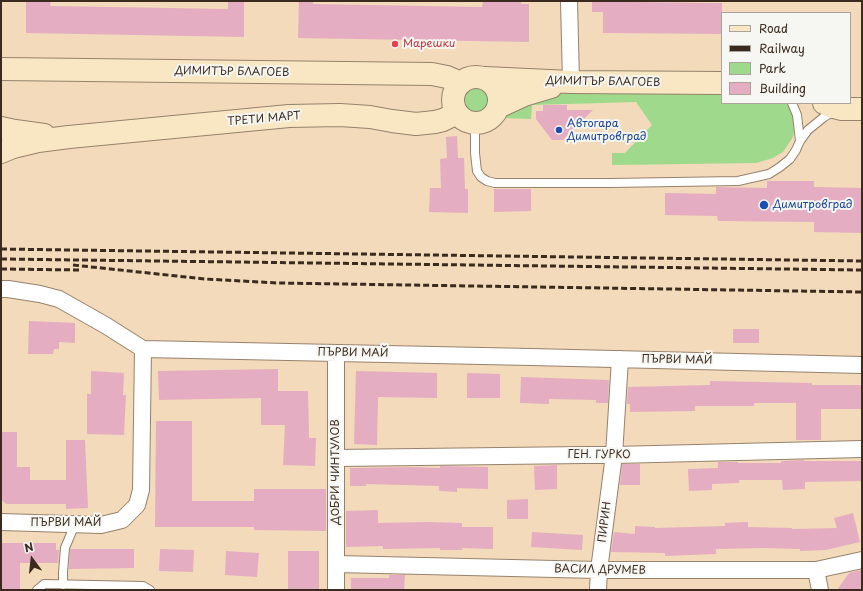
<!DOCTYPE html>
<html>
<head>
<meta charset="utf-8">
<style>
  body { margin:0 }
  #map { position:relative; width:863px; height:591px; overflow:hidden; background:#f2daba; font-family:"Playpen Sans",sans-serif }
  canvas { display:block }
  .frame { position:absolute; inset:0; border:2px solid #3b2a1e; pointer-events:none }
  .legend { position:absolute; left:721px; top:12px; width:130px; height:92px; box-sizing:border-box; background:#f6f6f2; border:1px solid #aba49d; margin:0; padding:5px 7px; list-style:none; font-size:12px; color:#3b2a1e }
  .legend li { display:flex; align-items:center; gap:8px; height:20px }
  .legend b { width:20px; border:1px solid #aba49d }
  .north { position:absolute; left:12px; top:539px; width:40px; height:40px; -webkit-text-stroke:3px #f6f6f2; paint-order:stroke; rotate:345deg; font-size:11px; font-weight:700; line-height:16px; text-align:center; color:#3b2a1e }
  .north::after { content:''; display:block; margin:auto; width:14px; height:18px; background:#3b2a1e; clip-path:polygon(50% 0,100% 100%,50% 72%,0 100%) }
</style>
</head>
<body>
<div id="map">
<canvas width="863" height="591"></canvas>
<div class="frame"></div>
<ul class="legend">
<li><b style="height:5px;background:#f9e7c3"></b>Road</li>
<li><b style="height:5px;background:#3b2a1e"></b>Railway</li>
<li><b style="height:11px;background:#9fd98c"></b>Park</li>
<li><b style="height:11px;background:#e5adc1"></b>Building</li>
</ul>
<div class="north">N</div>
</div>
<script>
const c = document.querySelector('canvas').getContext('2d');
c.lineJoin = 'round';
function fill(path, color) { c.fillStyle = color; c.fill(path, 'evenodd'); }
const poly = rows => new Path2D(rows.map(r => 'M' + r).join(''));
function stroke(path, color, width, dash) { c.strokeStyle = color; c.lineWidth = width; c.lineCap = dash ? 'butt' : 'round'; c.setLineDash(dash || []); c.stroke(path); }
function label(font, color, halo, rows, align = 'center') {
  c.font = font + ' "Playpen Sans",sans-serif'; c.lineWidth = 4; c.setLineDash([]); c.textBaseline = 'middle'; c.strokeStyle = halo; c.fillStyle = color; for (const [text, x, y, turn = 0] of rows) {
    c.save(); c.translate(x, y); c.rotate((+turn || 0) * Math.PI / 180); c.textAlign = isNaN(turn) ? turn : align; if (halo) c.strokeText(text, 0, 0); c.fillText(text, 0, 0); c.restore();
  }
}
const green = poly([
  '462 99a14 14 0 1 1 28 0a14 14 0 1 1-28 0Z',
  [722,90,722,103,787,103,793,115,795,126,793,137,783,152,773,158,756,163,612,165,612,153,625,153,652,125,636,102,532,105,531,119,504,118,514,106,545,92]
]);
const building = poly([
  [26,1,51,1,50,6,228,9,228,1,244,1,244,37,26,33],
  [299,1,313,1,313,4,482,7,483,1,521,1,521,4,529,4,529,42,298,38],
  [592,1,631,1,631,2,722,3,722,34,603,33,603,12,592,12],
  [543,105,567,105,567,110,593,110,563,140,552,140,536,119,536,111,543,111],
  [457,136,458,158,464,158,465,189,468,189,468,213,429,212,430,188,441,188,440,159,447,158,446,137],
  [767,181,814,181,814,187,862,188,862,233,814,232,814,222,718,221,717,216,665,215,665,193,716,194,716,187,767,188],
  [494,189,531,189,531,211,494,212],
  [29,321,75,323,75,343,59,342,59,349,54,349,53,354,28,354],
  [733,329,759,329,759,343,733,343],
  [278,369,278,391,308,391,309,438,316,438,315,466,283,465,285,425,261,425,261,398,159,400,158,371],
  [91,371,124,373,123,395,126,395,124,435,87,434,87,394,91,394],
  [356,371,437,373,437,398,378,397,377,445,354,444],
  [467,373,500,374,500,398,467,398],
  [521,377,609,380,608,403,596,403,596,400,549,399,549,404,520,403],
  [710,381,812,383,812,385,862,385,862,409,821,409,821,440,796,440,796,403,754,403,754,406,695,406,695,411,630,412,630,404,627,404,628,387,710,385],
  [156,421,192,421,192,501,254,501,254,489,326,489,326,531,254,530,254,527,155,527],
  [1,432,17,432,17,467,30,467,30,480,66,480,66,440,85,440,88,508,66,509,66,504,6,504,1,499],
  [804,460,804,461,862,461,862,481,805,482,805,489,783,490,782,480,739,480,739,483,712,484,712,490,689,491,688,469,718,468,718,462,738,462,738,463,781,463,781,461],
  [622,464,640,464,640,485,620,485],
  [557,465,557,489,535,490,534,466],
  [440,466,488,467,488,489,457,488,457,492,439,491,439,486,366,484,366,486,350,486,350,468,412,467,440,468],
  [528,499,528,519,507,519,507,500],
  [378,510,378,523,428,522,462,523,462,527,493,527,493,549,462,548,462,550,440,550,440,548,383,549,383,546,346,547,346,511],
  [853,513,860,542,826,550,800,551,800,549,762,548,716,549,716,554,665,556,665,553,611,552,614,532,635,534,635,526,655,527,655,528,725,526,725,523,748,522,748,527,792,528,792,529,837,528,834,518],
  [532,532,583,535,582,550,531,547],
  [1,543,56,543,56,550,59,550,58,563,20,563,20,590,1,590],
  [70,549,134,549,134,568,69,569],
  [160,549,194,550,193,572,159,571],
  [226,551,259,553,257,577,225,575],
  [288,551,319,551,319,590,288,590],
  [861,570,862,590,837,590,849,573],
  [389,575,405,575,404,590,351,590,351,578,389,578]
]);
const lane = poly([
  [792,103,797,115,800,141],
  [475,122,475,153,477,171,481,177,487,181,495,183,610,183,738,181,769,174,780,167,790,159,796,150,800,141,808,130,824,117,834,111],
  [63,585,63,572,65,548,75,524],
  [37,590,44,584,143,586,150,590]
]);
const street = poly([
  [569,1,571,82],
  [1,289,8,289,40,294,59,299,105,325,143,349],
  [143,349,531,357,862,365],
  [336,353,336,590],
  [336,458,584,455,614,455,862,449],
  [1,522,101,525,122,520,137,505,141,490,143,349],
  [336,564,599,570,816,570,862,560],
  [816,570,820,590],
  [598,590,599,570,614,455,620,359]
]);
const secondary = poly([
  [1,69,432,74,447,77,461,83],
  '453 100a23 23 0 1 1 46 0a23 23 0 1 1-46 0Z',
  [485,78,571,82,722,83],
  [824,103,830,106,842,109,862,109],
  [498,107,524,95,551,87],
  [1,128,15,131,44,135],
  [1,152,13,147,38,141,69,137,289,116,340,115,370,117,392,121,416,124,435,122,443,120,457,113]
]);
const rail = poly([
  [1,249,862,261],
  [1,259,862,270],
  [73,265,205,279,278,283,862,292],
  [1,269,81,270]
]);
const markers = [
  [395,44,4,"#e0444e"],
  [559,130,4,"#1a4fb4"],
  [764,205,5,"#1a4fb4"]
];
const healthNames = [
  ["Марешки",403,44]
];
const streetNames = [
  ["ДИМИТЪР БЛАГОЕВ",232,72,1],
  ["ДИМИТЪР БЛАГОЕВ",603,82,1],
  ["ТРЕТИ МАРТ",264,119,-5],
  ["ПЪРВИ МАЙ",353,353,1],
  ["ПЪРВИ МАЙ",677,360,1],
  ["ГЕН. ГУРКО",599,455],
  ["ДОБРИ ЧИНТУЛОВ",336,472,-90],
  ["ПИРИН",605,522,-83],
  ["ПЪРВИ МАЙ",66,523],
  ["ВАСИЛ ДРУМЕВ",600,570,1]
];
const transitNames = [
  ["Автогара",567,124],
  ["Димитровград",567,137],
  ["Димитровград",773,205]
];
fill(green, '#9fd98c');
fill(building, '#e5adc1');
stroke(lane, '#96826c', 10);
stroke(street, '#96826c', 18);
stroke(secondary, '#96826c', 24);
stroke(lane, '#fff', 8);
stroke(street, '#fff', 16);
stroke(secondary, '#f9e7c3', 22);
stroke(rail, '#3b2a1e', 3, [6, 3]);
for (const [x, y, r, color] of markers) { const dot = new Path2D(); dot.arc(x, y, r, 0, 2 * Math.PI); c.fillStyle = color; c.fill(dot); stroke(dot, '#f6f6f2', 1.5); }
label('11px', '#be3a42', '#f6f6f2', healthNames, 'left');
label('11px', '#3b2a1e', '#f6f6f2', streetNames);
label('11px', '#164399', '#f6f6f2', transitNames, 'left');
</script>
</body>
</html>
